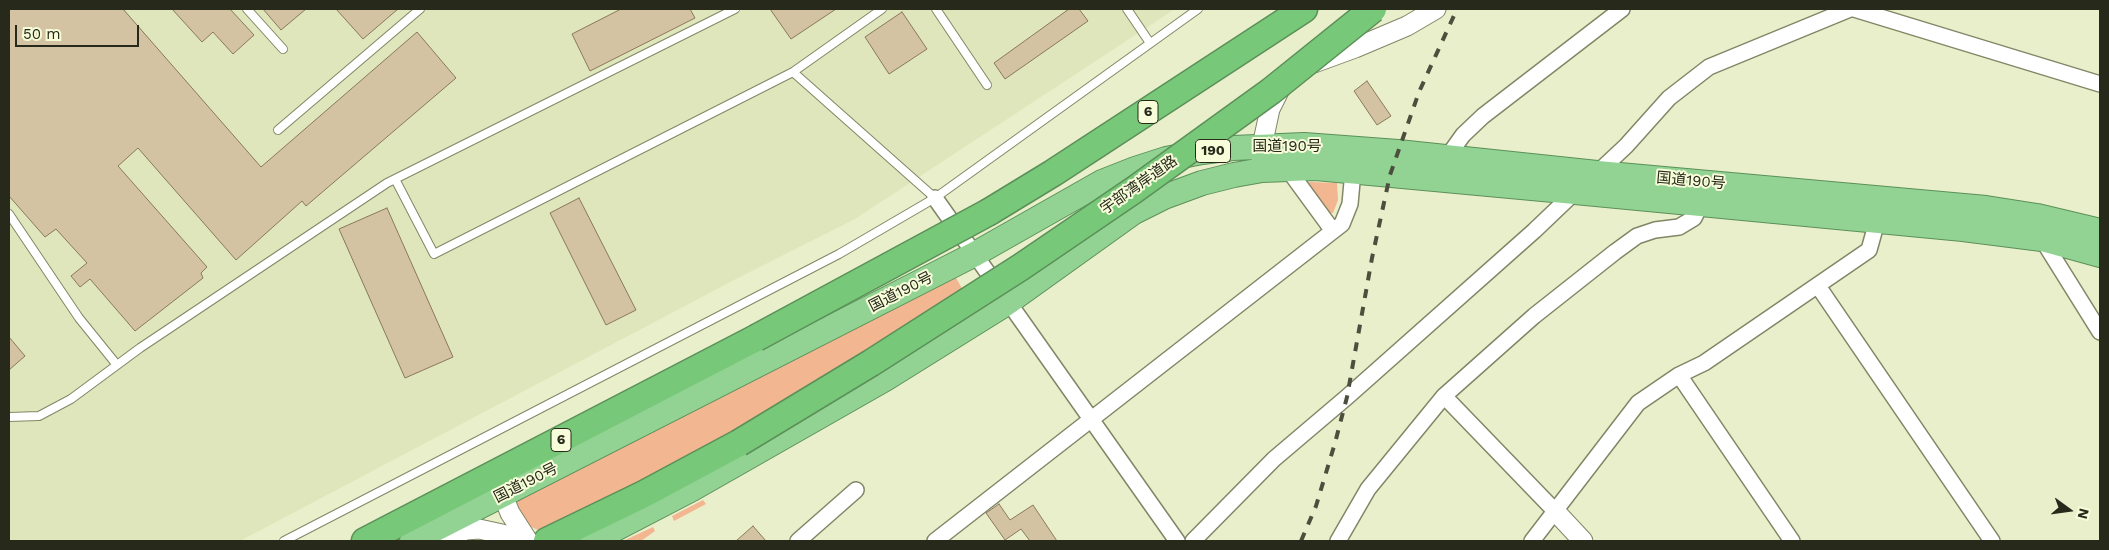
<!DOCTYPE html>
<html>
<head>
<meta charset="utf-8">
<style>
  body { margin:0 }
  #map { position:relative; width:2109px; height:550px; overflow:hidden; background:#eaefcb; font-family:"Work Sans",sans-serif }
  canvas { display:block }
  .frame { position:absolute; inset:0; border:10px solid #27291b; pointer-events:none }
  .north { position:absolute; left:2044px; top:485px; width:50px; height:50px; -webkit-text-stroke:4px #f7fcd9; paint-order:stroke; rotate:104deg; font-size:14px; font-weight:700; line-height:20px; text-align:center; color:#27291b }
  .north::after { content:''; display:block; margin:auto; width:18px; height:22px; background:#27291b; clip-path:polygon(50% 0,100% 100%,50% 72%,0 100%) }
  .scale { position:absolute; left:15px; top:25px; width:124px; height:22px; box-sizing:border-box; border:2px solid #27291b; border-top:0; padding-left:6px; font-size:15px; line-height:18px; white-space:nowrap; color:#27291b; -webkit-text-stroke:4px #f7fcd9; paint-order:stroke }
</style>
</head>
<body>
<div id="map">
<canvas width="2109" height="550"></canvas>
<div class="frame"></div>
<div class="north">N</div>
<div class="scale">50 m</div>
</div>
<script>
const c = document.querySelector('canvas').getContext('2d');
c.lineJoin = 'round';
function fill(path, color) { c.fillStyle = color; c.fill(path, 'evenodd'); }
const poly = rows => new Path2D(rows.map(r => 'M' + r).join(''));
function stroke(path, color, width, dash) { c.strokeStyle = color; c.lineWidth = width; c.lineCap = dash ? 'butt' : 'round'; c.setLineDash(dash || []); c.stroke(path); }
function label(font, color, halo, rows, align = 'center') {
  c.font = font + ' "Work Sans","Noto Sans JP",sans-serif'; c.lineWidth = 4; c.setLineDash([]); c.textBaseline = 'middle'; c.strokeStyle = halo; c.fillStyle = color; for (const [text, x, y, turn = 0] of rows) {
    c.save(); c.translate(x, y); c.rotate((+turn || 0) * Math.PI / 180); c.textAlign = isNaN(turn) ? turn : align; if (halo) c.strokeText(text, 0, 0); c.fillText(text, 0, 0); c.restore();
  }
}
const built = poly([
  [9,9,1175,9,855,219,736,279,240,541,9,541]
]);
const green = poly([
  [1310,182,1337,183,1338,200,1333,213,1327,213,1305,184],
  [955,276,964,292,833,378,547,534,529,526,515,505,516,499],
  [703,500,706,504,674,521,672,516],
  [653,527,655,531,641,541,623,541]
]);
const building = poly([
  [9,9,123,9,261,167,417,32,456,78,306,206,302,201,236,260,138,148,118,166,207,267,201,273,203,278,135,331,90,279,80,287,71,276,87,263,56,229,45,237,9,196,9,9],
  [172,9,230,9,254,35,233,54,213,32,202,42,172,9],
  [263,9,306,9,281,30,263,9],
  [336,9,398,9,363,39,336,9],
  [621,9,690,9,695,18,590,71,572,34,621,9],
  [770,9,836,9,791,39,770,9],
  [1069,9,1079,9,1088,21,1005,79,994,63,1069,9],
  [902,12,927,49,889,74,865,37,902,12],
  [1367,81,1391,116,1377,125,1354,91,1367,81],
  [579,198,636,310,606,325,550,213,579,198],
  [387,208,453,357,405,378,339,229,387,208],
  [9,337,25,356,9,370,9,337],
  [999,504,1010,520,1033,505,1057,541,1030,541,1021,529,1005,540,986,513,999,504],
  [753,526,766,541,736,541,753,526]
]);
const service = poly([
  [247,9,283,49],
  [936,9,987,85],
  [1127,9,1150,43],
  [793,72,935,198],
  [278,130,420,9],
  [395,179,434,254,793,72,882,9],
  [9,214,79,318,117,365],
  [9,417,39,416,71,399,140,348,387,183,735,9],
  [284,541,839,254,935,198,1198,9]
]);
const minor = poly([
  [1854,9,2100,84],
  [1447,163,1448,156,1463,135,1483,116,1622,9],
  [1287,168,1333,231],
  [1595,175,1626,146,1669,98,1709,67,1850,9],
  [935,198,1177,541],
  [2042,239,2100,332],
  [1818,286,1992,541],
  [1679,375,1792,541],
  [1444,396,1555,511],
  [798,541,856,490],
  [935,541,1342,224,1350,204,1353,171],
  [1193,541,1274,459,1347,397,1534,231,1577,190],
  [1338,541,1368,489,1444,396,1534,316,1615,252,1637,236,1655,230,1679,227,1694,218,1701,204],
  [1532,541,1638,403,1679,375,1704,363,1869,250,1879,214]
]);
const tertiary = poly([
  [1314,63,1355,48,1407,26,1436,9],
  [1262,159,1262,146,1270,109,1282,85],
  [506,482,504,494,506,503,510,513,528,541],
  [1555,511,1583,541],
  [440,541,466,530,479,529,502,534,519,541]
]);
const trunk = poly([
  [412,541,975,254,1102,182,1135,169,1166,159,1202,152,1233,148,1304,145,1398,152,1597,173,1986,208,2037,216,2100,231],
  [592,541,692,489,885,379,1007,303,1134,212,1164,197,1202,183,1234,175,1262,170,1316,168,1575,192,1963,229,2042,239,2100,255]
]);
const motorway = poly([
  [989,212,1053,173,1304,9],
  [365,541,756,338],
  [547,541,644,494,739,443]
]);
const rail = poly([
  [1301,541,1316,506,1335,443,1347,397,1372,258,1390,175,1419,92,1457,9]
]);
const motorwayBridge = poly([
  [756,338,989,212],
  [739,443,871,363,1021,267,1134,190,1271,91,1373,9]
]);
const shields = [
  [1148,112,20],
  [1213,151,35],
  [561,440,20]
];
const shieldNames = [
  ["6",1148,112],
  ["190",1213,151],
  ["6",561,440]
];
const streetNames = [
  ["国道190号",1287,147],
  ["国道190号",1691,181,5],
  ["宇部湾岸道路",1139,185,-35],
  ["国道190号",901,292,-27],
  ["国道190号",526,483,-27]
];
fill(built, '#e0e6bb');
fill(green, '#f2b691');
fill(building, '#d4c3a3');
stroke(building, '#88795b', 1);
stroke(service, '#828666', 10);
stroke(minor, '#828666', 18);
stroke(tertiary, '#828666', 21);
stroke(trunk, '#5b9058', 26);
stroke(motorway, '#5b9058', 29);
stroke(service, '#fff', 8);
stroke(minor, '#fff', 15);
stroke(tertiary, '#fff', 19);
stroke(trunk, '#92d394', 24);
stroke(motorway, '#77c879', 26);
stroke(rail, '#4c4f3d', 4, [9, 9]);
stroke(motorwayBridge, '#5b9058', 29, []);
stroke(motorwayBridge, '#77c879', 26);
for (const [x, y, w] of shields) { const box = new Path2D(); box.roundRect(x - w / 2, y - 11.5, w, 23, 4); c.fillStyle = '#f7fcd9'; c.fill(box); stroke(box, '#27291b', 1); }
label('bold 14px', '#27291b', null, shieldNames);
label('15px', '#27291b', '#f7fcd9', streetNames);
</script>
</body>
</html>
